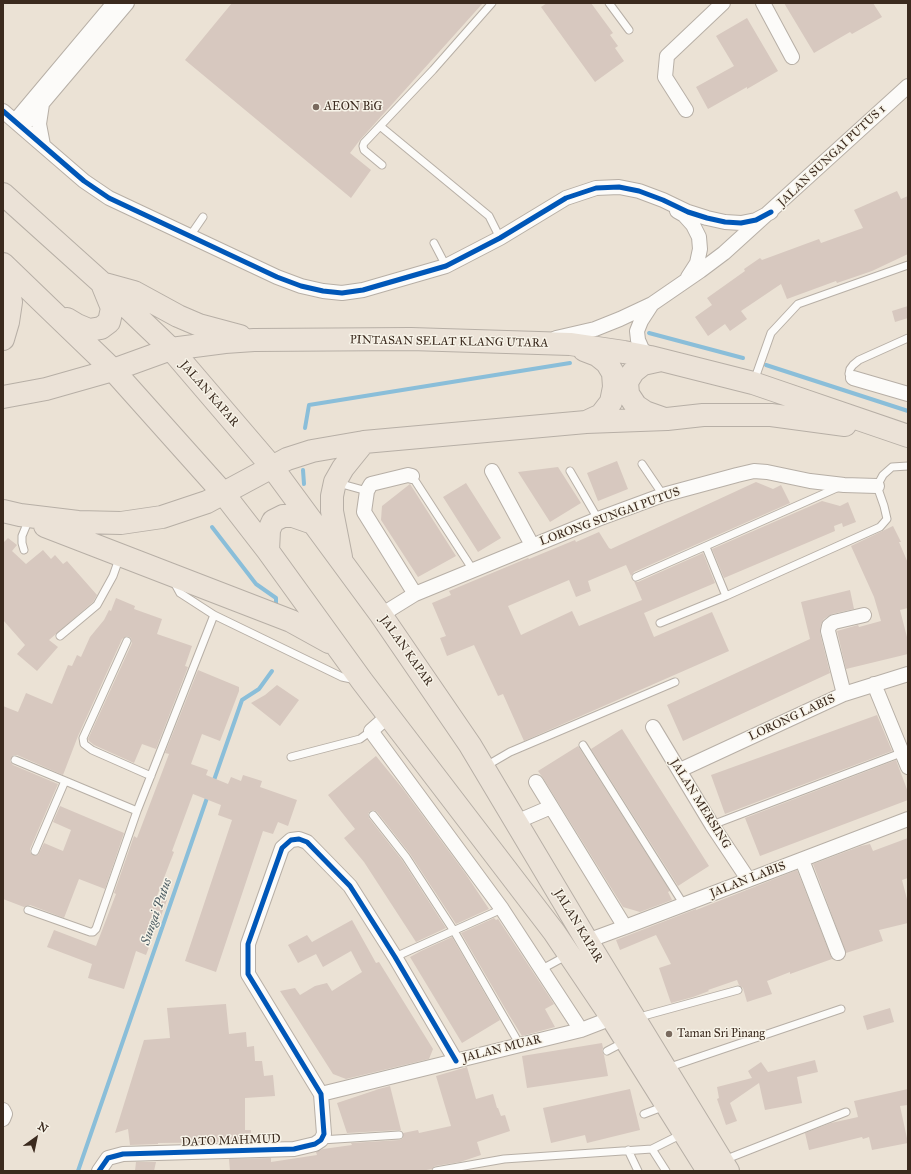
<!DOCTYPE html>
<html>
<head>
<meta charset="utf-8">
<style>
  body { margin:0 }
  #map { position:relative; width:911px; height:1174px; overflow:hidden; background:#ebe2d5; font-family:"IM FELL Great Primer",serif }
  canvas { display:block }
  .frame { position:absolute; inset:0; border:4px solid #3b2a1e; pointer-events:none }
  .north { position:absolute; left:16px; top:1118px; width:40px; height:40px; -webkit-text-stroke:3px #f7f3e8; paint-order:stroke; rotate:33deg; font-size:11px; font-weight:700; line-height:16px; text-align:center; color:#3b2a1e }
  .north::after { content:''; display:block; margin:auto; width:14px; height:18px; background:#3b2a1e; clip-path:polygon(50% 0,100% 100%,50% 72%,0 100%) }
</style>
</head>
<body>
<div id="map">
<canvas width="911" height="1174"></canvas>
<div class="frame"></div>
<div class="north">N</div>
</div>
<script>
const c = document.querySelector('canvas').getContext('2d');
c.lineJoin = 'round';
const poly = rows => new Path2D(rows.map(r => 'M' + r).join(''));
function stroke(path, color, width, dash) { c.strokeStyle = color; c.lineWidth = width; c.lineCap = dash ? 'butt' : 'round'; c.setLineDash(dash || []); c.stroke(path); }
function fill(path, color) { c.fillStyle = color; c.fill(path, 'evenodd'); }
function label(font, color, halo, rows, align = 'center') {
  c.font = font + ' "IM FELL Great Primer",serif'; c.lineWidth = 3; c.setLineDash([]); c.textBaseline = 'middle'; c.strokeStyle = halo; c.fillStyle = color; for (const [text, x, y, turn = 0] of rows) {
    c.save(); c.translate(x, y); c.rotate((+turn || 0) * Math.PI / 180); c.textAlign = isNaN(turn) ? turn : align; if (halo) c.strokeText(text, 0, 0); c.fillText(text, 0, 0); c.restore();
  }
}
const stream = poly([
  [649,333,743,358],
  [766,365,908,411],
  [305,428,309,405,570,363],
  [303,470,304,484],
  [212,527,256,584,276,598,276,607],
  [213,783,242,700,259,689,272,671],
  [78,1171,208,795]
]);
const building = poly([
  [232,3,483,3,360,140,350,153,371,170,351,198,185,60],
  [547,3,591,3,613,33,610,35,618,46,615,48,624,61,595,82,541,7],
  [784,3,873,3,882,17,852,34,850,32,814,53],
  [747,18,778,71,747,89,747,87,708,109,696,87,734,66,716,36],
  [897,191,901,199,908,196,908,254,872,271,837,283,836,281,787,299,781,284,741,311,747,319,730,331,725,324,708,336,695,317,712,305,707,298,745,271,744,269,760,258,762,260,819,239,821,243,863,228,854,210],
  [908,306,908,318,895,322,892,311],
  [617,461,628,489,598,501,587,473],
  [558,467,581,503,550,522,518,472],
  [756,482,773,489,781,485,790,503,634,572,631,576,626,565,588,581,591,591,576,597,569,580,508,606,521,635,572,611,579,626,642,600,634,581,638,582,703,553,715,583,644,613,654,637,712,612,729,651,524,741,503,694,498,696,474,645,447,656,440,638,446,636,432,603,451,595,449,591,528,558,529,559,575,540,576,542,599,532,609,548,611,549],
  [466,483,501,538,478,552,443,497],
  [410,484,456,556,418,577,381,520,382,506],
  [822,501,840,506,848,502,856,522,843,527,842,523,834,526,835,531,724,578,712,549],
  [893,526,901,542,899,542,908,563,908,608,900,610,908,641,908,654,846,669,837,631,858,625,859,627,881,621,874,597,851,546],
  [8,538,17,545,12,551,26,564,43,550,51,559,55,555,63,564,67,561,97,595,93,602,49,640,58,647,37,671,17,654,25,645,3,620,3,543],
  [850,590,854,609,832,614,824,619,821,624,820,633,830,673,683,741,667,705,810,639,801,602],
  [116,598,135,606,134,609,162,619,157,634,192,646,185,666,188,667,156,749,142,744,134,763,94,745,89,741,88,739,132,643,131,638,127,636,122,639,78,736,63,775,17,755,14,755,11,758,10,761,13,765,58,784,30,849,30,852,33,855,38,855,44,843,63,851,71,830,53,822,60,806,124,833,105,889,79,879,64,918,30,905,24,907,3,899,3,706,18,712,26,693,52,704,68,665,72,666,77,655,81,657,90,637,104,620,109,610,111,611],
  [198,670,239,687,239,691,220,741,202,734,191,764,208,770,206,775,228,784,231,777,241,781,243,775,262,781,260,787,297,800,288,826,278,822,273,834,263,831,216,972,185,961,232,820,218,815,221,805,193,794,172,851,174,852,157,896,167,900,146,955,136,951,124,989,88,978,92,964,47,947,54,930,96,946,116,894,114,893,134,836,137,838,169,754,165,753],
  [277,685,299,700,280,726,251,703,265,695],
  [877,715,892,751,725,814,711,775],
  [622,729,709,866,678,886,591,749],
  [578,746,670,891,668,892,672,900,640,912,623,907,543,778,538,771],
  [376,756,403,789,465,873,489,909,456,924,410,854,377,812,374,810,370,811,368,814,369,818,402,860,446,928,416,942,364,862,344,838,355,829,328,795],
  [896,760,908,792,908,800,760,856,745,818],
  [908,838,908,878,902,880,908,903,908,923,879,930,883,941,846,953,813,864,861,846,870,844,873,851],
  [797,870,832,959,790,974,790,972,767,981,772,994,747,1002,743,988,739,985,737,980,708,990,709,991,693,997,671,1003,659,968,671,964,656,935,620,950,616,940,696,909,696,910],
  [494,918,496,920,498,919,554,1004,545,1009,555,1027,522,1036,509,1015,461,933],
  [352,920,376,963,379,962,433,1049,429,1059,346,1079,333,1074,280,991,295,988,300,995,315,986,327,983,332,991,362,972,351,951,323,967,316,954,298,963,288,945,307,935,312,942],
  [452,937,500,1020,462,1043,410,957,421,951],
  [226,1004,229,1034,246,1032,247,1047,254,1046,255,1061,262,1061,264,1076,273,1075,275,1096,245,1098,245,1130,251,1130,251,1142,158,1143,158,1144,130,1145,128,1129,115,1133,144,1040,170,1038,167,1008],
  [890,1008,894,1022,867,1030,863,1016],
  [602,1043,603,1048,602,1051,604,1055,608,1076,527,1088,522,1056],
  [815,1060,818,1072,797,1077,802,1103,765,1110,759,1083,730,1103,737,1121,726,1125,717,1099,719,1098,717,1087,752,1078,748,1071,761,1062,768,1072],
  [467,1067,476,1099,493,1094,497,1108,498,1108,501,1116,505,1115,510,1131,477,1142,481,1155,460,1162,435,1166,432,1169,421,1171,230,1171,229,1159,271,1158,271,1162,317,1155,316,1152,323,1149,352,1145,351,1143,399,1140,403,1138,403,1133,418,1130,419,1133,451,1126,436,1076],
  [390,1086,401,1130,347,1133,337,1103,376,1090,375,1090],
  [630,1089,640,1130,587,1143,585,1135,551,1143,543,1108],
  [908,1089,908,1105,900,1106,908,1143,872,1150,869,1137,863,1139,862,1137,809,1150,805,1133,831,1123,858,1117,854,1101],
  [136,1162,156,1162,154,1171,135,1171]
]);
const service = poly([
  [609,3,629,30],
  [380,126,489,216,500,238],
  [382,165,364,150,363,146,364,143,433,70,492,3],
  [190,236,203,217],
  [434,243,446,266],
  [853,378,849,374,850,369,853,365,859,360,908,338],
  [754,381,771,333,798,304,908,265],
  [642,464,663,495],
  [570,471,598,519],
  [412,476,473,570],
  [338,483,367,491],
  [706,547,726,596],
  [24,550,22,543,22,536,29,519],
  [636,577,839,487],
  [174,582,180,593,214,615,342,677,356,680],
  [660,623,726,596,880,527,887,519,884,506,877,486,883,475,892,467,908,466],
  [60,636,97,605,113,576,120,556],
  [127,641,83,738,84,744,92,750,151,776],
  [583,745,684,905],
  [291,757,360,739,371,731],
  [15,760,137,811,214,615],
  [486,766,510,752,675,682],
  [373,815,406,857,454,931,520,1045],
  [712,825,901,753],
  [35,851,65,781],
  [28,910,90,932,93,932,96,929,137,811],
  [395,957,502,909],
  [542,969,566,956],
  [636,1018,738,990],
  [607,1051,624,1042],
  [667,1068,841,1009],
  [644,1114,665,1106],
  [321,1140,399,1135],
  [628,1150,638,1171],
  [724,1160,846,1112],
  [436,1171,504,1159,652,1149],
  [666,1171,652,1149,682,1134]
]);
const minor = poly([
  [763,3,792,57],
  [42,104,39,124,43,145],
  [686,110,665,77,667,56,723,3],
  [3,111,84,181,109,198,277,277,301,286,323,291,342,293,363,290,446,266,500,238,566,198,596,188,619,187,639,191,663,200,688,212,707,218,725,222,741,223,756,220,771,212],
  [15,121,114,3],
  [22,127,127,3],
  [677,211,684,215,693,225,699,237,700,249,697,263,688,277],
  [556,338,595,329,620,319,652,304],
  [650,357,642,349,638,340,637,331,641,321,652,304,700,271,724,253,908,86],
  [853,378,908,394],
  [492,471,532,545],
  [412,476,408,475,371,484,367,491,364,512,415,594],
  [381,615,415,594,598,519,663,495,737,475,754,471,767,472,810,481,844,485,877,486],
  [874,684,908,767],
  [844,694,828,631,829,626,834,622,864,615],
  [388,716,371,731,502,909,581,1030],
  [653,727,712,825,748,879],
  [680,770,844,694,908,674],
  [536,782,625,927],
  [516,822,551,807],
  [802,860,838,953],
  [587,941,625,927,908,819],
  [321,1094,581,1030,612,1018],
  [3,1110,5,1114,3,1119],
  [99,1171,108,1158,123,1154,294,1149,315,1144,321,1140,324,1134,321,1094,248,974,248,944,282,848,291,840,299,839,307,842,350,886,395,957,456,1061]
]);
const trunk = poly([
  [3,194,102,283,171,349,272,467,381,615,470,745,587,941,728,1171],
  [3,264,113,370,223,493,268,551,362,681,554,932,612,1018,708,1171],
  [3,270,11,302,8,322,3,339],
  [105,284,134,292,178,316,199,325,240,336],
  [67,319,77,325,89,330,101,328,109,322,112,308,103,286],
  [584,350,597,355,607,363,613,373,614,387,611,402,601,415,586,422],
  [661,360,643,364,633,372,627,382,628,394,636,406,645,412,662,418],
  [3,397,46,389,113,370,171,349,225,342,254,340,411,339,570,344,624,352,650,357,753,383,908,436],
  [3,511,20,515,78,522,121,523,162,517,207,502,287,459,312,451,364,442,586,422,667,419,703,415,771,415,845,425],
  [45,526,291,621,329,642],
  [268,551,269,530,273,521,283,516,293,516,313,523],
  [341,557,332,511,332,496,335,482,343,468,364,442]
]);
const cycleway = poly([
  [3,111,84,181,109,198,277,277,301,286,323,291,342,293,363,290,446,266,500,238,566,198,596,188,619,187,639,191,663,200,688,212,707,218,725,222,741,223,756,220,771,212],
  [99,1171,108,1158,123,1154,294,1149,315,1144,321,1140,324,1134,321,1094,248,974,248,944,282,848,291,840,299,839,307,842,350,886,395,957,456,1061]
]);
const markers = [
  [316,107,4,"#796a5e"],
  [669,1034,4,"#796a5e"]
];
const poiNames = [
  ["AEON BiG",324,107],
  ["Taman Sri Pinang",677,1034]
];
const streetNames = [
  ["JALAN SUNGAI PUTUS 1",832,156,-43],
  ["PINTASAN SELAT KLANG UTARA",449,342,1],
  ["JALAN KAPAR",209,394,49],
  ["LORONG SUNGAI PUTUS",610,517,-20],
  ["JALAN KAPAR",406,651,55],
  ["LORONG LABIS",792,718,-25],
  ["JALAN MERSING",700,804,58],
  ["JALAN LABIS",748,880,-21],
  ["JALAN KAPAR",578,926,59],
  ["JALAN MUAR",502,1049,-14],
  ["DATO MAHMUD",231,1141,-2]
];
const waterNames = [
  ["Sungai Putus",157,912,-71]
];
stroke(stream, '#8abed9', 4);
fill(building, '#d7c8bf');
stroke(service, '#b7afa6', 9);
stroke(minor, '#b7afa6', 16);
stroke(trunk, '#b7afa6', 24);
stroke(service, '#fcfbf9', 7);
stroke(minor, '#fcfbf9', 14);
stroke(trunk, '#ebe2d7', 22);
stroke(cycleway, '#0057b8', 5);
for (const [x, y, r, color] of markers) { const dot = new Path2D(); dot.arc(x, y, r, 0, 2 * Math.PI); c.fillStyle = color; c.fill(dot); stroke(dot, '#f7f3e8', 1.5); }
label('12px', '#3b2a1e', '#f7f3e8', poiNames, 'left');
label('12px', '#3b2a1e', '#f7f3e8', streetNames);
label('italic 13px', '#485960', '#f7f3e8', waterNames);
</script>
</body>
</html>
